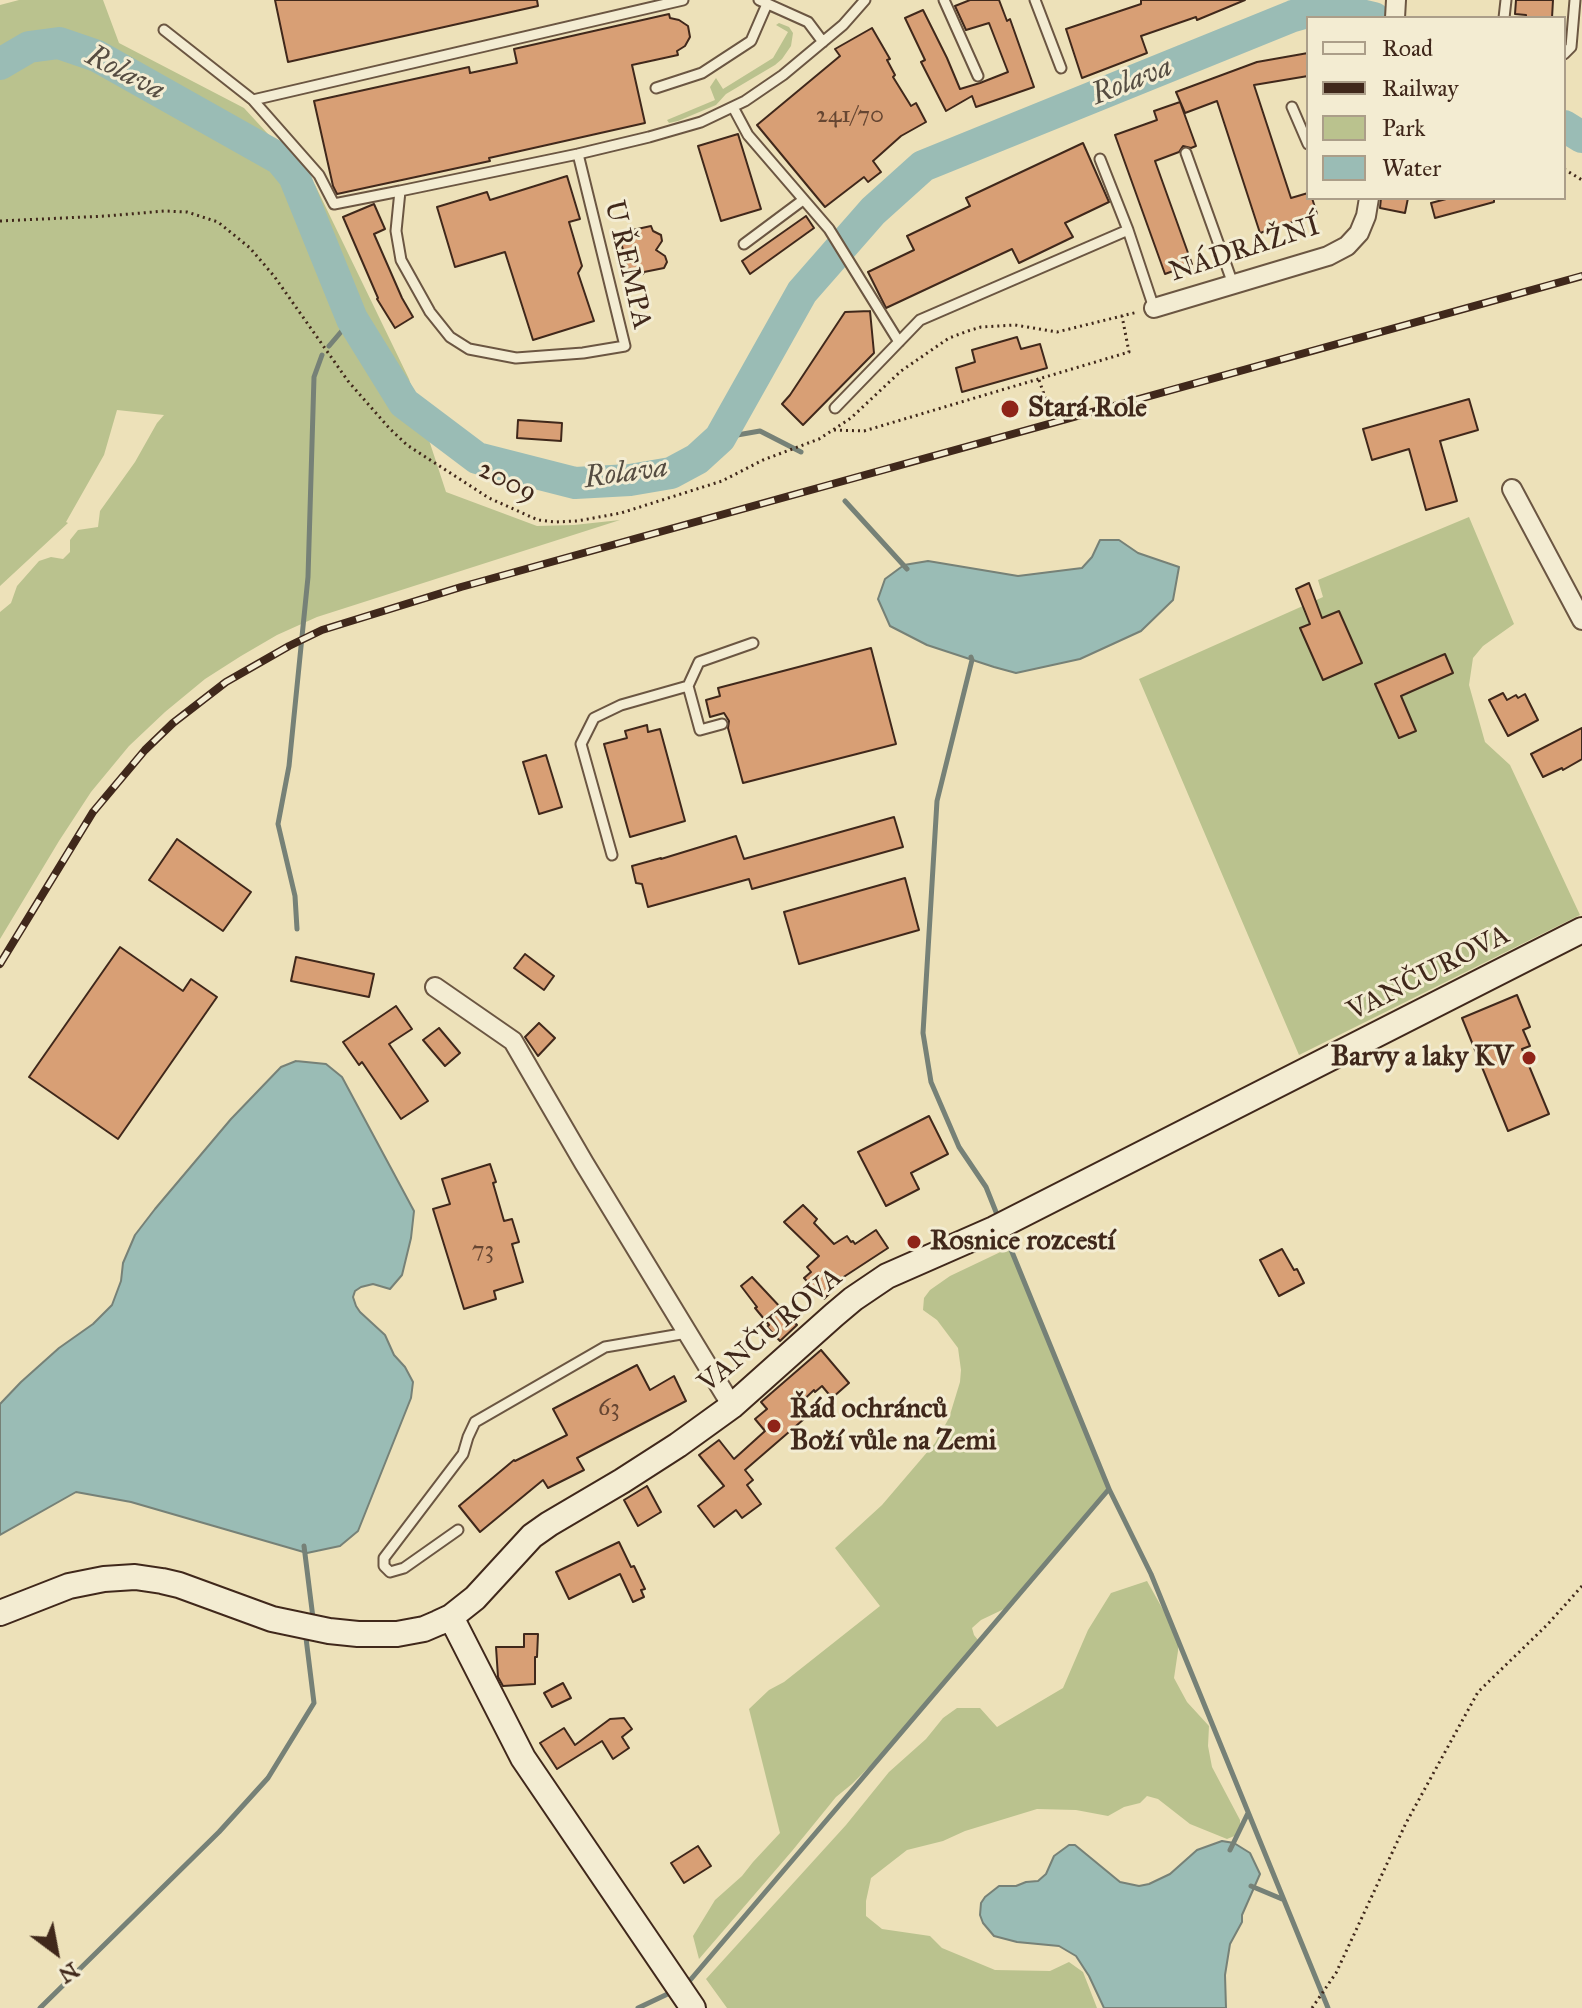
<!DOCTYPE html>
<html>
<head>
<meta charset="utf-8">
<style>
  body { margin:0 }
  #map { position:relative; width:1582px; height:2008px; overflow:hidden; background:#ede1b9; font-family:"IM FELL Great Primer",serif }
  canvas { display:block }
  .legend { position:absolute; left:1306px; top:16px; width:260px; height:184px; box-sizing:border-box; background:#f3ecd2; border:2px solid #ab9e89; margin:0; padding:10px 14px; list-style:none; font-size:24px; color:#40281b }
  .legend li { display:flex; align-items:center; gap:16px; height:40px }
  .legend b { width:40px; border:2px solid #ab9e89 }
  .north { position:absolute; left:16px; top:1912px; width:80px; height:80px; -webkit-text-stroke:6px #f3ecd2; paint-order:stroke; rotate:148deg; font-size:22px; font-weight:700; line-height:32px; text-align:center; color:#40281b }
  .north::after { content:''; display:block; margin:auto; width:28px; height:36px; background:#40281b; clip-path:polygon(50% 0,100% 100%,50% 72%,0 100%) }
</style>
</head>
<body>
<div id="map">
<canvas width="1582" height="2008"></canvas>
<ul class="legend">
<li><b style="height:10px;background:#f3ecd2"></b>Road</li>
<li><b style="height:10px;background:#40281b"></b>Railway</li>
<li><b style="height:22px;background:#bac28e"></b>Park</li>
<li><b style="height:22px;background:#9abcb5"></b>Water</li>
</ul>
<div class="north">N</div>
</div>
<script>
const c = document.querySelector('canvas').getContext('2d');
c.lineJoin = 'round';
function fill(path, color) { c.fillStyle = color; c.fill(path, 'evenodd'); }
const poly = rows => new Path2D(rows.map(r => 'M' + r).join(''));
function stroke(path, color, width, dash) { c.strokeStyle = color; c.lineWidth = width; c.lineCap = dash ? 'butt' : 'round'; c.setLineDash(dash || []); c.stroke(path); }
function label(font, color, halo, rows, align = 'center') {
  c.font = font + ' "IM FELL Great Primer",serif'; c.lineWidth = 6; c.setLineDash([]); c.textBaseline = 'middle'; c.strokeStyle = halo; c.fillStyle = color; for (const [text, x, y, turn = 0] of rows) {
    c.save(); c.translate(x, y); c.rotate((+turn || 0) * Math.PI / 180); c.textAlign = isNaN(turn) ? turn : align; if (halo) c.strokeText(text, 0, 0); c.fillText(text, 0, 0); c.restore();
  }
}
const green = poly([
  [19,0,103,0,119,43,244,108,315,185,409,379,446,492,537,526,574,525,620,520,317,617,277,635,241,656,205,679,165,712,129,746,91,792,59,841,0,939,0,612,11,603,17,586,39,561,51,557,63,559,70,552,70,540,78,530,98,527,100,511,135,462,157,423,164,415,117,410,104,455,66,522,68,523,0,586,0,5],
  [779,23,789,27,793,33,791,46,782,59,775,65,726,94,716,105,678,121,669,123,667,120,715,100,710,87,716,78,723,89,773,58,788,32,776,25],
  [1469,517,1514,624,1483,646,1473,658,1469,685,1485,742,1510,765,1580,915,1299,1055,1139,679,1323,597,1318,580],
  [1011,1247,1111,1490,1004,1609,981,1620,972,1628,974,1635,978,1640,959,1666,876,1760,852,1784,836,1797,792,1851,699,1959,693,1936,715,1900,742,1876,753,1862,780,1833,749,1709,769,1690,784,1682,880,1606,835,1548,882,1505,935,1443,949,1418,960,1382,961,1370,958,1348,937,1320,923,1310,924,1298,930,1290,950,1276],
  [1147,1581,1166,1615,1178,1643,1178,1651,1174,1678,1187,1702,1209,1726,1208,1746,1212,1767,1240,1820,1240,1829,1237,1835,1227,1839,1190,1824,1158,1799,1147,1796,1140,1803,1124,1807,1108,1816,1076,1810,1037,1809,965,1831,943,1841,907,1850,871,1878,866,1901,866,1916,882,1929,930,1936,942,1948,995,1970,1050,1971,1069,1962,1083,1972,1097,2008,727,2008,706,1979,846,1825,889,1772,926,1739,943,1718,957,1708,980,1708,997,1727,1063,1688,1088,1630,1111,1593]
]);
const water = poly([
  [1100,540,1119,540,1138,553,1179,567,1173,600,1141,631,1080,659,1016,673,994,667,927,645,890,626,878,599,885,579,904,565,928,561,1018,576,1082,568,1092,557,1100,540],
  [296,1061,326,1064,342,1077,414,1211,411,1238,402,1275,390,1289,373,1284,361,1287,355,1291,353,1297,356,1306,360,1312,385,1335,394,1355,405,1367,413,1382,411,1398,358,1531,340,1546,307,1553,131,1502,76,1492,0,1535,0,1404,21,1382,59,1348,93,1324,112,1305,121,1281,123,1263,135,1235,155,1209,231,1119,281,1067,296,1061],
  [1222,1841,1234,1843,1250,1853,1260,1874,1242,1915,1242,1922,1230,1944,1225,1975,1226,2008,1104,2008,1089,1976,1076,1956,1059,1946,1017,1942,994,1936,983,1923,980,1915,981,1903,985,1897,999,1886,1016,1886,1026,1882,1038,1881,1046,1874,1054,1856,1069,1845,1075,1845,1120,1882,1139,1886,1149,1884,1170,1874,1197,1850,1222,1841]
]);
const stream = poly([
  [329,346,352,319],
  [720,438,760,431,801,452],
  [845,501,907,569],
  [971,657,972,660,937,801,923,1033,931,1082,959,1147,986,1187,998,1217],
  [297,929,295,896,278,824,289,766,308,577,314,377,322,355],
  [1003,1230,1109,1489,1151,1574,1328,2008],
  [304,1546,313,1618],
  [1230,1850,1248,1813],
  [1251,1886,1282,1899],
  [686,1985,1109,1489],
  [40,2008,219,1832,268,1778,314,1703,306,1638],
  [638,2008,674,1991]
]);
const river = poly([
  [0,64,29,47,59,43,97,56,280,159,294,176,352,319,404,403,477,458,575,483,630,480,671,473,697,459,720,438,802,292,873,211,923,166,1293,16,1325,7,1374,18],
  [1564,126,1582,137]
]);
const building = poly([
  [275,0,537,0,538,6,288,62,275,0],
  [970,0,999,0,1007,21,1010,19,1034,87,976,107,972,96,946,111,921,62,925,60,905,18,923,10,947,58,960,89,980,83,1008,72,989,23,966,30,955,6,970,0],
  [1141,0,1245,0,1197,20,1196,17,1141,36,1147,53,1082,78,1066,29,1141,4,1141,0],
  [1516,0,1553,0,1552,18,1526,18,1526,15,1515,14,1516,0],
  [669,14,670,18,679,20,688,26,690,37,685,46,677,51,678,55,632,65,645,123,489,158,490,161,337,194,333,186,314,101,469,67,470,73,517,63,514,49,669,14],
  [872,28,890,59,887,60,895,75,893,77,911,106,916,103,926,122,901,136,873,161,881,172,868,182,864,177,825,207,757,125,840,56,835,49,872,28],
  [1308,53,1308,76,1254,85,1291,198,1308,193,1308,198,1312,198,1317,214,1260,233,1217,101,1185,113,1176,92,1257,62,1308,53],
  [1180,102,1196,146,1191,148,1183,146,1179,152,1155,161,1192,264,1165,274,1115,135,1157,120,1154,111,1180,102],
  [738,134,761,209,721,221,698,146,738,134],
  [1083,143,1109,202,1065,223,1073,237,1019,263,1012,249,886,308,868,272,914,250,907,236,970,206,966,198,1083,143],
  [567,176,580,219,569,222,582,266,578,273,594,321,533,340,505,252,455,267,437,207,487,192,490,200,567,176],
  [1381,198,1408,198,1405,213,1380,208,1381,198],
  [1450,198,1494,198,1494,202,1435,218,1431,203,1450,198],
  [374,204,385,229,374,234,402,298,413,317,395,328,377,299,378,298,343,217,374,204],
  [806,216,814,228,750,274,742,261,806,216],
  [651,226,653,231,661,235,662,241,656,250,665,256,667,262,664,268,644,272,643,274,629,276,619,233,651,226],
  [870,311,874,353,803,425,782,404,790,395,845,312,870,311],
  [1017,337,1021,349,1040,344,1047,368,962,392,956,368,975,362,972,350,1017,337],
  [1469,399,1478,430,1440,441,1457,501,1426,510,1409,449,1372,460,1363,429,1469,399],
  [518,420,562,423,561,441,517,438,518,420],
  [1309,583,1322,618,1339,611,1362,663,1323,680,1300,628,1310,624,1296,589,1309,583],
  [871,648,896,744,743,783,728,728,729,721,724,713,710,717,706,700,720,696,718,688,871,648],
  [1445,654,1453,673,1401,696,1416,731,1399,738,1375,684,1445,654],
  [1503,693,1507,700,1516,695,1518,698,1525,694,1538,720,1508,736,1489,700,1503,693],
  [647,725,648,732,660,729,685,821,630,837,604,744,627,738,625,731,647,725],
  [1582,728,1582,759,1563,770,1562,768,1543,777,1531,754,1582,728],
  [546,755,562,807,539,814,523,762,546,755],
  [894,817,903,847,752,889,749,879,648,907,642,884,636,883,632,866,661,858,661,859,736,836,744,859,894,817],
  [177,839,251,892,223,931,149,880,177,839],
  [905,878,919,930,799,964,784,912,905,878],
  [120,947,183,991,191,979,217,997,118,1139,29,1077,120,947],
  [525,954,554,976,544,990,514,968,525,954],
  [296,957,374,974,369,997,291,981,296,957],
  [1517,995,1530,1027,1523,1030,1530,1046,1522,1049,1549,1114,1508,1131,1462,1018,1517,995],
  [396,1006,412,1029,389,1044,428,1101,401,1119,362,1062,359,1065,343,1042,396,1006],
  [539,1023,555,1038,538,1056,525,1037,539,1023],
  [439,1028,460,1053,445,1066,423,1040,439,1028],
  [929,1116,948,1154,911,1173,919,1189,886,1206,858,1152,929,1116],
  [490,1164,496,1182,493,1183,504,1221,512,1219,519,1242,512,1244,523,1282,494,1291,496,1299,464,1309,433,1209,450,1204,442,1179,490,1164],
  [803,1205,817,1219,814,1223,834,1244,847,1236,851,1242,853,1241,855,1244,876,1230,888,1248,839,1280,841,1282,824,1299,804,1278,811,1272,807,1267,819,1256,784,1222,803,1205],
  [1282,1249,1294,1270,1297,1269,1304,1283,1279,1296,1260,1260,1282,1249],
  [752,1277,797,1325,780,1341,767,1327,769,1325,755,1308,757,1307,741,1286,752,1277],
  [821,1350,849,1383,832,1398,822,1386,815,1392,814,1390,794,1409,804,1419,745,1470,753,1480,747,1485,761,1504,742,1518,736,1510,714,1527,698,1506,724,1486,699,1455,719,1440,734,1459,765,1431,755,1419,767,1409,761,1402,821,1350],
  [637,1365,650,1390,674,1376,686,1401,577,1458,584,1470,548,1488,543,1480,480,1532,459,1506,514,1460,515,1461,567,1435,553,1409,637,1365],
  [647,1486,661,1512,638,1526,624,1500,647,1486],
  [619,1542,631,1567,634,1566,645,1589,641,1590,644,1597,633,1602,620,1574,569,1599,556,1572,619,1542],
  [524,1634,538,1634,537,1657,535,1657,535,1684,503,1686,498,1677,496,1647,524,1647,524,1634],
  [563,1683,571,1698,552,1707,544,1693,563,1683],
  [624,1718,632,1729,622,1737,629,1748,613,1759,602,1741,557,1769,540,1743,564,1728,575,1745,610,1719,624,1718],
  [698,1846,711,1866,684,1883,671,1863,698,1846]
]);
const path = poly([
  [1564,169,1582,180],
  [0,221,106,216,165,211,187,212,218,222,250,248,274,276,348,381,389,428,407,445,489,498,538,520,555,522,577,521,621,513,722,481,763,460,819,439,851,418,901,371,949,338,968,331,981,327,1015,325,1057,332,1138,312],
  [1039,380,1052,417],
  [834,430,864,431,1129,352,1122,316],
  [1312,2008,1336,1973,1406,1823,1478,1692,1548,1624,1582,1586]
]);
const lane = poly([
  [759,0,808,22,823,42],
  [944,0,978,76],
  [1035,0,1061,68],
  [1504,18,1506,0],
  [164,30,253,100,683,0],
  [1564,54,1571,47,1575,0],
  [656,88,702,73,751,41,767,4],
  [253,100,319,175,334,204,400,191],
  [733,107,748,135,829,229,899,342],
  [1292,107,1308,144],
  [1186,153,1233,284],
  [578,154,625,346,583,353,516,358,469,349,450,337,430,312,401,260,396,231,400,191,578,154,649,137,701,122,745,101,783,75,843,25,865,0],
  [1100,159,1128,230,1154,308],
  [744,244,803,200],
  [835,408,920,320,1128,230],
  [688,686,699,662,753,643],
  [612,855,581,744,594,718,621,705,688,686,700,730,722,724],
  [458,1530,404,1568,390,1572,384,1566,384,1558,463,1454,468,1437,475,1422,605,1347,687,1333]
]);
const street = poly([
  [1395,18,1396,0],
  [1154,308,1328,256,1347,246,1359,233,1366,216,1369,198],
  [1512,489,1582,620],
  [435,987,513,1041,584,1163,732,1406]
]);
const secondary = poly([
  [0,1613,69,1586,104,1579,135,1577,162,1581,179,1585,272,1619,329,1631,358,1634,397,1634,424,1629,438,1623,451,1617,475,1598,532,1536,549,1524,622,1481,678,1445,732,1406,834,1315,853,1299,887,1276,994,1229,1582,930],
  [451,1617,523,1758,693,2008]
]);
const rail = poly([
  [0,964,93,812,145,750,173,723,226,682,289,646,322,630,461,587,1582,276]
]);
const markers = [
  [1010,409,10,"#8f2418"],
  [1529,1058,8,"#8f2418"],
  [914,1242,8,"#8f2418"],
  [774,1426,8,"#8f2418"]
];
const numberNames = [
  ["241/70",850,116],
  ["73",483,1251],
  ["63",609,1409]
];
const streetNames = [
  ["NÁDRAŽNÍ",1245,250,-18],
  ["U ŘEMPA",627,265,77],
  ["2009",507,482,27],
  ["VANČUROVA",1429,974,-27],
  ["VANČUROVA",771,1331,-40]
];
const poiNames = [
  ["Stará Role",1028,409],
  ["Barvy a laky KV",1513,1058,"right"],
  ["Rosnice rozcestí",930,1242],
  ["Řád ochránců",790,1410],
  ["Boží vůle na Zemi",790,1442]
];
const waterNames = [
  ["Rolava",125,74,27],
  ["Rolava",1132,82,-22],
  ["Rolava",626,474,-8]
];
fill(green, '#bac28e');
fill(water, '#9abcb5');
stroke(water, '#768177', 2);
stroke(stream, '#768177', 5);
stroke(river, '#9abcb5', 32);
fill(building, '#d89f75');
stroke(building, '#40281b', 2);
stroke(lane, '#6b5642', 13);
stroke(street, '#6b5642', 22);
stroke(secondary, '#40281b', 28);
stroke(path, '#40281b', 3, [2, 4]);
stroke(lane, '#f3ecd2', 9);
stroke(street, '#f3ecd2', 18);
stroke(secondary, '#f3ecd2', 24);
stroke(rail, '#40281b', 8);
stroke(rail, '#f3ecd2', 5, [15]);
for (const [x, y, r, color] of markers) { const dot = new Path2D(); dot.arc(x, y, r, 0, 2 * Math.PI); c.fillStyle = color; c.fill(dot); stroke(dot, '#f3ecd2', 3); }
label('24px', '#664632', null, numberNames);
label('28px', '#40281b', '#f3ecd2', streetNames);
label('bold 28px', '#40281b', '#f3ecd2', poiNames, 'left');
label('italic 30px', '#564d42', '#f3ecd2', waterNames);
</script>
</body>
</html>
